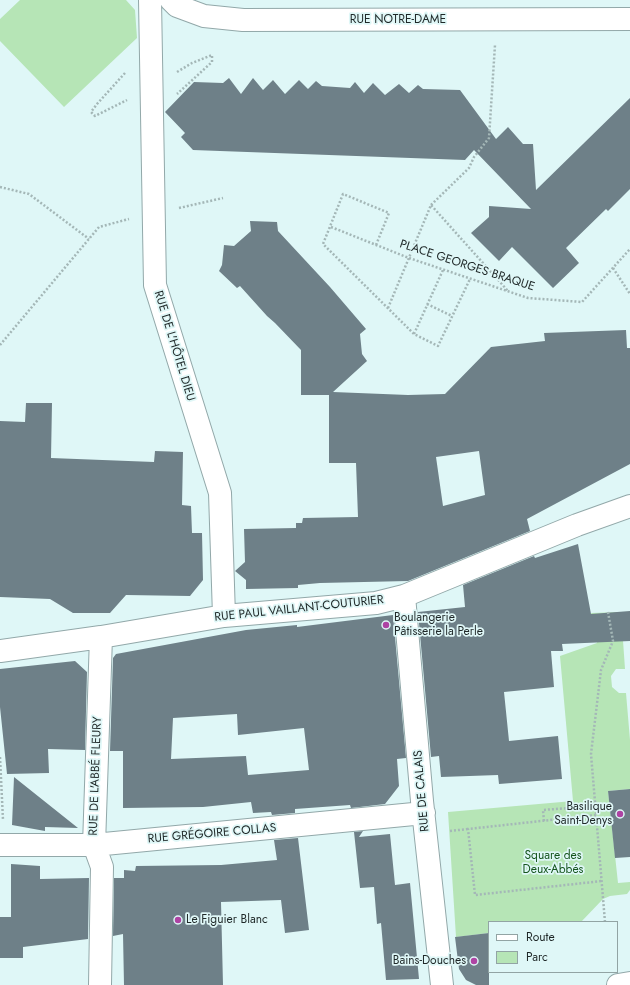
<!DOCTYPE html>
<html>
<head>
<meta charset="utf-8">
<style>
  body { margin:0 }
  #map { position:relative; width:630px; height:985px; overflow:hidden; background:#dff7f7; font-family:Jost,sans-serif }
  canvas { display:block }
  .legend { position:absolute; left:488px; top:921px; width:130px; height:52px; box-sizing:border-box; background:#dff7f7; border:1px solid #92a4a4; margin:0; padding:5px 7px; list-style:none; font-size:12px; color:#1f2828 }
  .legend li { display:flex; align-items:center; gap:8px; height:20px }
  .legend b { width:20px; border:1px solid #92a4a4 }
</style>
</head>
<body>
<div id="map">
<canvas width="630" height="985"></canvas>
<ul class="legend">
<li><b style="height:5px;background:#fff"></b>Route</li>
<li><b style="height:11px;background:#b6e5b6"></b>Parc</li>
</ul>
</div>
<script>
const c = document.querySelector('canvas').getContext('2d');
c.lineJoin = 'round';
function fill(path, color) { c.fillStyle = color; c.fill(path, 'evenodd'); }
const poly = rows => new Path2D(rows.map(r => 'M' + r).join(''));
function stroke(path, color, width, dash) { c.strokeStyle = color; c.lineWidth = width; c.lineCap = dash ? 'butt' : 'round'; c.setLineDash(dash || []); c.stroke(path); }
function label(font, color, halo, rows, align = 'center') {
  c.font = font + ' Jost,sans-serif'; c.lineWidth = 3.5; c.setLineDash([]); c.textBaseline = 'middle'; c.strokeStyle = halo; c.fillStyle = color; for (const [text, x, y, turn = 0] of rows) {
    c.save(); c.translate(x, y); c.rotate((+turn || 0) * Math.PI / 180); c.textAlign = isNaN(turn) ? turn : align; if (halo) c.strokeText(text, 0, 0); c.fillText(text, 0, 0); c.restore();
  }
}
const green = poly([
  [20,0,126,0,135,10,137,38,64,107,0,41,0,19],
  [621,612,625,669,616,669,611,676,612,687,619,693,626,693,630,740,630,789,608,791,618,883,630,882,630,890,627,894,610,896,603,899,581,922,489,922,489,933,456,937,448,812,573,801,560,656,597,643,591,613]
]);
const building = poly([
  [229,78,241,94,253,78,263,90,273,80,285,94,299,80,308,89,316,81,322,86,350,88,355,82,364,93,373,83,385,95,399,84,409,93,418,85,423,89,460,90,496,139,508,127,523,144,533,144,536,190,630,98,630,189,608,211,606,209,566,248,579,263,553,288,512,247,499,261,471,233,489,217,489,206,531,209,474,150,465,160,193,150,181,137,185,133,165,112,194,82,223,83],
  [250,221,277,222,278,231,330,287,366,329,360,334,362,354,367,361,333,392,408,395,445,394,491,347,545,341,544,333,626,330,627,348,630,348,630,464,527,519,530,531,408,581,320,583,298,585,298,588,246,589,246,580,235,571,245,562,244,529,296,528,296,523,302,523,303,518,358,517,356,463,329,463,329,395,301,395,301,350,275,323,267,316,240,286,237,288,219,271,222,265,224,245,234,246,251,231],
  [479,451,485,495,443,506,436,457],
  [26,403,52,403,51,458,154,462,155,451,183,452,182,505,191,506,192,533,202,533,203,580,190,596,126,595,110,613,73,613,50,599,0,597,0,421,25,422],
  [578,544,591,614,630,611,630,641,562,644,563,651,551,651,554,687,504,692,509,741,558,736,562,779,499,784,498,775,441,777,439,756,431,757,418,612,465,607,463,585,534,556,535,558],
  [393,615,406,758,397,759,399,786,385,804,351,808,350,805,295,809,295,813,272,815,271,812,253,813,251,802,203,807,123,808,123,751,110,751,113,658,116,654,246,630,297,625,297,627],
  [237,714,238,735,304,728,309,770,248,775,246,756,171,759,173,718],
  [75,661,87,672,85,750,48,749,49,773,7,774,0,707,0,669],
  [14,777,78,828,45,827,45,831,12,825],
  [630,789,630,857,615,858,608,791],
  [363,831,359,837,390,834,395,885,410,883,419,979,386,980,381,923,377,924,374,887,360,888,354,832],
  [298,838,309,930,285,933,281,900,221,902,223,985,124,985,123,934,113,936,114,878,124,878,124,870,135,871,136,866,221,865,277,860,274,840],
  [11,864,40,866,40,879,89,878,88,939,23,947,23,958,0,958,0,917,11,917],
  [489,933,489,985,476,985,466,980,459,969,455,937]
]);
const path = poly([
  [177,72,192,63,212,55,212,62,177,94],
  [125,73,97,104,91,112,95,116,127,100],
  [0,187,29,194,89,239],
  [431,205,469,168,474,157,489,138,495,45],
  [179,208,223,198],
  [331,227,409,258,528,298,582,302,630,249],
  [376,245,389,213,343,194,323,244,414,334,438,346,470,279],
  [613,268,630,294],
  [427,304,452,316],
  [388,308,431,205,508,291],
  [414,334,443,270],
  [0,345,99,227,129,219],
  [0,757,3,820],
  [596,815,468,829,475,895,602,881],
  [544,821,543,810,595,806],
  [450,831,468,829],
  [605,922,591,754,601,670,613,641,608,612]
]);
const street = poly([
  [150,0,155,285,220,493,224,616],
  [171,0,177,6,204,16,243,20,630,19],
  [404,596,422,801,442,985],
  [0,651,101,637,224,616,376,603,404,596,577,525,630,506],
  [0,845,94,845,424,813],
  [100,985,102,867,94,845,101,637],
  [618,985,630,983]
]);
const markers = [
  [386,625,4,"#ae43a3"],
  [620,814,4,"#ae43a3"],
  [178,920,4,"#ae43a3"],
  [474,961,4,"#ae43a3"]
];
const streetNames = [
  ["RUE NOTRE-DAME",398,20],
  ["PLACE GEORGES BRAQUE",467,266,18],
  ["RUE DE L'HÔTEL DIEU",174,346,73],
  ["RUE PAUL VAILLANT-COUTURIER",299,609,-6],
  ["RUE DE L'ABBÉ FLEURY",96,776,-88],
  ["RUE DE CALAIS",422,791,-95],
  ["RUE GRÉGOIRE COLLAS",212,834,-5]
];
const poiNames = [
  ["Boulangerie",394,618],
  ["Pâtisserie la Perle",394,632],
  ["Basilique",612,807,"right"],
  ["Saint-Denys",612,821,"right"],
  ["Le Figuier Blanc",186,920],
  ["Bains-Douches",466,961,"right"]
];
const parkNames = [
  ["Square des",553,856],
  ["Deux-Abbés",553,870]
];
fill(green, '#b6e5b6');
fill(building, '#6e8088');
stroke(street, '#92a8a9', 24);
stroke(path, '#a4b7b7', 2.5, [2, 2]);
stroke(street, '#fff', 22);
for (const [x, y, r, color] of markers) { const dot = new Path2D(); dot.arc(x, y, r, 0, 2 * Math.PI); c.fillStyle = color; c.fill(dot); stroke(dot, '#dff7f7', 1.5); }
label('12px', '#1f2828', '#dff7f7', streetNames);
label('12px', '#1f2828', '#dff7f7', poiNames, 'left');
label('12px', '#16551e', '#dff7f7', parkNames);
</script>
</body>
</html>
